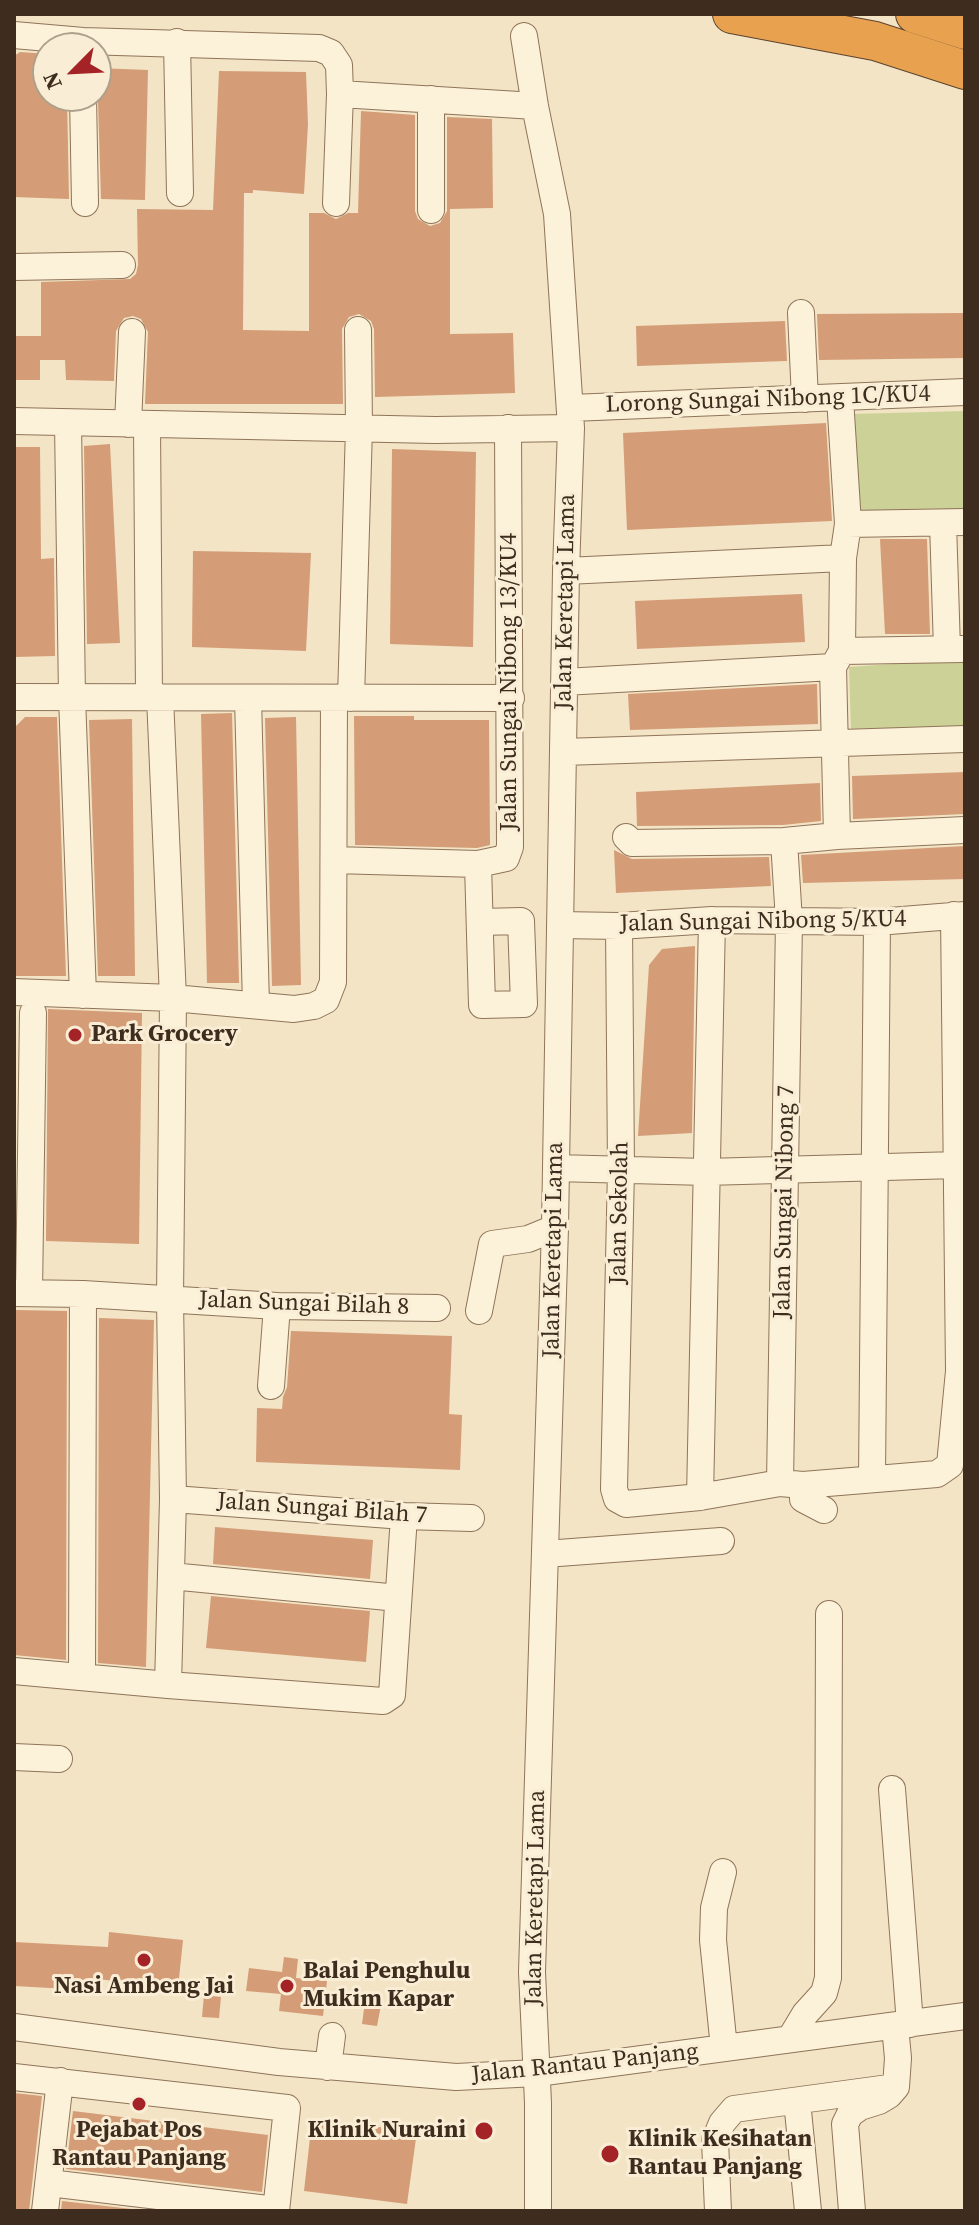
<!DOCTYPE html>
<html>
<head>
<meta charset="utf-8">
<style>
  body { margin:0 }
  #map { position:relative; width:979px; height:2225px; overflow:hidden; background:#f2e4c5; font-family:"Source Serif 4",serif }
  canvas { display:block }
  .frame { position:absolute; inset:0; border:16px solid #3e2d1e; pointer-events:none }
  .north { position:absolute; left:32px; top:32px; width:80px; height:80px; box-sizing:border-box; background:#f9eed5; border:2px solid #aea18c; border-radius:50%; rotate:246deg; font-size:22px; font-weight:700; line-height:32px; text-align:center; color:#3e2d1e }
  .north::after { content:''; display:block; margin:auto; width:28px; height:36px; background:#a42327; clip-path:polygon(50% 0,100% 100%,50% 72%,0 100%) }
</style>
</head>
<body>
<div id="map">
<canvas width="979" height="2225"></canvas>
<div class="frame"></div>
<div class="north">N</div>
</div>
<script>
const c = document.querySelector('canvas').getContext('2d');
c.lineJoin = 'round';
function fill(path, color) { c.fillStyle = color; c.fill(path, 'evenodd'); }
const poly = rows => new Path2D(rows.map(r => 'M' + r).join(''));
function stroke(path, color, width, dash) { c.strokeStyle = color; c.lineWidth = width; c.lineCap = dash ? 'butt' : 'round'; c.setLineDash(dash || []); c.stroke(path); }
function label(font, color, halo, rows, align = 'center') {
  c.font = font + ' "Source Serif 4",serif'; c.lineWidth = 6; c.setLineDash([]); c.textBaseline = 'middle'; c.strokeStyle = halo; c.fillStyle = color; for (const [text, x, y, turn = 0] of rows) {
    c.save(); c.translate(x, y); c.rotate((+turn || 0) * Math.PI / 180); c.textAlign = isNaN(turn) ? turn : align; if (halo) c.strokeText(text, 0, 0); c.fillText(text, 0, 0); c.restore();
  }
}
const green = poly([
  [965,411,965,512,858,515,853,414],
  [965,659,965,726,851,729,849,667]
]);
const building = poly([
  [20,52,48,54,48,96,67,96,69,199,14,197,14,56],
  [97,68,148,70,145,200,101,199],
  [219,71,306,72,308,124,304,194,253,190,253,193,244,193,243,330,309,331,309,213,324,213,336,219,348,213,358,213,361,111,415,115,415,211,418,219,430,226,440,223,447,211,447,117,492,119,493,208,450,209,450,334,513,333,515,393,375,397,374,329,371,321,359,314,349,317,342,329,343,404,145,404,148,332,141,319,133,316,124,318,116,331,114,381,66,380,65,360,40,360,40,380,14,380,14,336,41,336,41,282,130,279,136,274,138,265,137,209,213,210],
  [965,313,965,358,819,360,817,314],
  [785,321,787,361,637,366,636,326],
  [826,423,832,521,627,530,623,433],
  [110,444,120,643,87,644,84,446],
  [14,447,40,447,41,559,54,558,55,656,14,657],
  [392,449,476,452,473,647,390,644],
  [880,539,927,539,930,634,885,634],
  [193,551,311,553,306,651,192,647],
  [802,594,805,642,637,649,635,601],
  [817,684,818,724,630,730,628,694],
  [232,713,239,983,207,983,201,714],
  [354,716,414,716,414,720,489,720,490,845,477,848,355,845],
  [25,717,57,717,66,976,14,976,14,728],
  [296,717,301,985,272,986,265,718],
  [132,719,135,976,98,976,89,720],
  [965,772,965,814,853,819,852,776],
  [820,783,821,821,783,825,637,826,636,792],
  [965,846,965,879,803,883,801,855],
  [614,850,632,859,769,857,771,886,616,893],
  [695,946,692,1133,638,1136,649,965,662,949],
  [48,1009,142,1013,139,1244,46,1241],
  [15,1310,67,1311,66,1660,14,1655],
  [99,1318,154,1320,146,1667,98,1663],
  [291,1331,452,1336,449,1414,462,1415,460,1470,256,1462,257,1408,282,1409,283,1397,287,1387],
  [215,1527,373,1540,370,1579,213,1564],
  [211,1596,370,1611,366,1662,206,1648],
  [109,1932,183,1940,178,1988,88,1978,87,1990,14,1986,14,1942,108,1947],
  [284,1957,298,1959,296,1978,327,1981,323,2016,279,2011,281,1994,246,1991,249,1968,282,1972],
  [204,1995,221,1997,219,2018,202,2017],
  [365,2002,381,2005,377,2026,362,2024],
  [14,2093,42,2096,29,2211,14,2211],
  [73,2111,268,2135,262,2192,66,2169],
  [312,2120,417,2131,407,2204,304,2191],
  [62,2201,149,2211,61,2211]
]);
const minor = poly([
  [14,35,83,41,319,48,331,53,339,65,340,94,336,203],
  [524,36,535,106,557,214,571,428,566,571,555,1228,532,1972,538,2103,538,2211],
  [177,42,180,193],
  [340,94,535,106],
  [83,96,85,203],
  [431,99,431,210],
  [14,267,122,265],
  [801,313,805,399],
  [571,408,965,392],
  [14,421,435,430,571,428],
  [68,423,72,697,83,995],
  [128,424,132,332],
  [147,424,149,697],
  [943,523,947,649],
  [848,524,965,522],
  [566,571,843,558],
  [842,651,963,649],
  [564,682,833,667],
  [14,697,511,698],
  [160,697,173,998,170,1299,173,1499,168,1685],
  [248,698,256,1005],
  [351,698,359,428,358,330],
  [563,752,965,739],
  [837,836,833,667,842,651,843,558,848,524,840,398],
  [626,837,632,843,784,841,837,836,965,830],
  [334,860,478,864,506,858,510,847,508,428],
  [478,864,482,1005,524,1004,521,921,480,922],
  [560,925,619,926,712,920,877,922,965,915],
  [619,926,621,1169,614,1489,617,1499,626,1504,700,1497,780,1483,803,1485,937,1474,950,1465,959,1371,954,915],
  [14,992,173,998,294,1009,314,1006,326,1000,333,982,334,698],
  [556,1168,706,1172,957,1165],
  [14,1293,83,1294,277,1306,437,1308],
  [29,1293,33,1013],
  [479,1311,492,1244,528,1239,555,1228],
  [271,1386,277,1306],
  [872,1478,877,922],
  [780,1483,789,921,784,841],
  [803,1485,803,1499,824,1510],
  [700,1497,712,920],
  [173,1499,404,1516,471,1518],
  [545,1554,721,1541],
  [171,1576,398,1598],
  [14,1671,168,1685,383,1701,392,1695,404,1516],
  [82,1677,83,1294],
  [14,1757,59,1759],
  [892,1789,910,2024],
  [723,1872,714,1908,713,1940,724,2048],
  [14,2027,279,2062,456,2077,537,2073,965,2016],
  [790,2039,805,2014,824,1993,828,1978,829,1614],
  [328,2067,332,2036],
  [14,2077,287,2108,276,2211],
  [797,2101,808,2211],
  [49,2183,276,2210],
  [45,2211,60,2081],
  [718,2211,715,2140,722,2123,734,2109,896,2087],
  [852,2211,845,2124,850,2114,860,2107,879,2101,889,2095,896,2087,898,2058,895,2026]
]);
const highway = poly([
  [732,14,875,41,965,70],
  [915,14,965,30]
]);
const markers = [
  [75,1035,8,"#a42327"],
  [144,1960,8,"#a42327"],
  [287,1986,8,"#a42327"],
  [139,2104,8,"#a42327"],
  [484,2131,10,"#a42327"],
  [610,2154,10,"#a42327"]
];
const streetNames = [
  ["Lorong Sungai Nibong 1C/KU4",768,400,-2],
  ["Jalan Keretapi Lama",566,602,-89],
  ["Jalan Sungai Nibong 13/KU4",510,682,-90],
  ["Jalan Sungai Nibong 5/KU4",763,922,-1],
  ["Jalan Sungai Nibong 7",785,1202,-89],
  ["Jalan Sekolah",620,1213,-89],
  ["Jalan Keretapi Lama",554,1250,-89],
  ["Jalan Sungai Bilah 8",304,1304,2],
  ["Jalan Sungai Bilah 7",322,1509,4],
  ["Jalan Keretapi Lama",536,1898,-89],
  ["Jalan Rantau Panjang",585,2064,-6]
];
const poiNames = [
  ["Park Grocery",91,1035],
  ["Balai Penghulu",303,1972],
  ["Mukim Kapar",303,2000],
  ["Nasi Ambeng Jai",144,1987,"center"],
  ["Pejabat Pos",139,2131,"center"],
  ["Rantau Panjang",139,2159,"center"],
  ["Klinik Nuraini",466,2131,"right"],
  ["Klinik Kesihatan",628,2140],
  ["Rantau Panjang",628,2168]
];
fill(green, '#ccd297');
fill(building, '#d49c77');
stroke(minor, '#8f7459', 28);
stroke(highway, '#5d422d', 40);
stroke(minor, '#fcf1d9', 26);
stroke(highway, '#e8a14f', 38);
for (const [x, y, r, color] of markers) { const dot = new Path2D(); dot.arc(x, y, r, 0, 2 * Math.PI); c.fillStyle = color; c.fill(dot); stroke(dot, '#f9eed5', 3); }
label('24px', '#3e2d1e', '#f9eed5', streetNames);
label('bold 24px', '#3e2d1e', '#f9eed5', poiNames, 'left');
</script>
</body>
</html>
